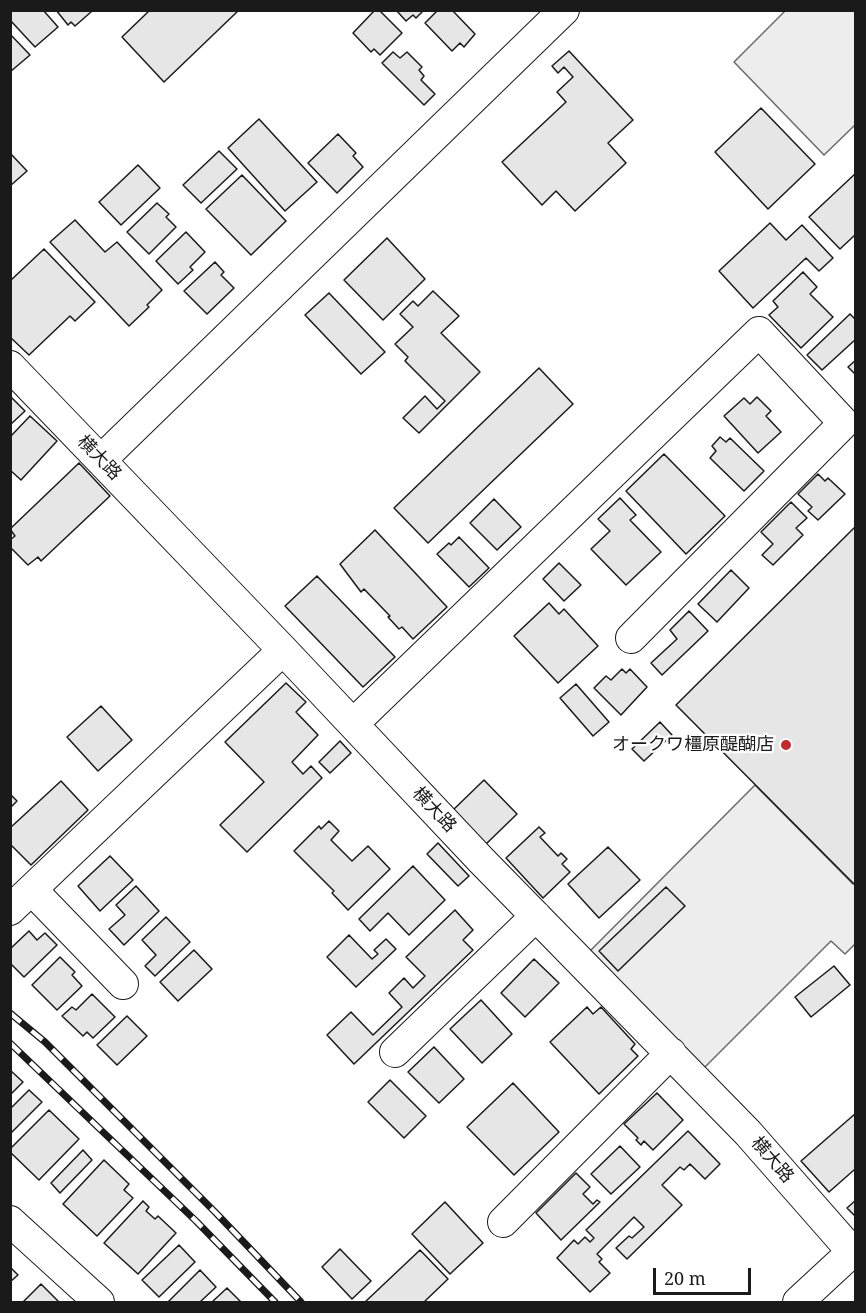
<!DOCTYPE html>
<html>
<head>
<meta charset="utf-8">
<style>
  body { margin:0 }
  #map { position:relative; width:866px; height:1313px; overflow:hidden; background:#fff; font-family:"Noto Serif",serif }
  canvas { display:block }
  .frame { position:absolute; inset:0; border:12px solid #1a1a1a; pointer-events:none }
  .scale { position:absolute; left:653px; top:1268px; width:98px; height:27px; box-sizing:border-box; border:3px solid #1a1a1a; border-top:0; padding-left:8px; font-size:18px; line-height:21px; white-space:nowrap; color:#1a1a1a; -webkit-text-stroke:4px #fff; paint-order:stroke }
</style>
</head>
<body>
<div id="map">
<canvas width="866" height="1313"></canvas>
<div class="frame"></div>
<div class="scale">20 m</div>
</div>
<script>
const c = document.querySelector('canvas').getContext('2d');
c.lineJoin = 'round';
function fill(path, color) { c.fillStyle = color; c.fill(path, 'evenodd'); }
const poly = rows => new Path2D(rows.map(r => 'M' + r).join(''));
function stroke(path, color, width, dash) { c.strokeStyle = color; c.lineWidth = width; c.lineCap = dash ? 'butt' : 'round'; c.setLineDash(dash || []); c.stroke(path); }
function label(font, color, halo, rows, align = 'center') {
  c.font = font + ' "Noto Serif","Noto Sans JP",serif'; c.lineWidth = 4.5; c.setLineDash([]); c.textBaseline = 'middle'; c.strokeStyle = halo; c.fillStyle = color; for (const [text, x, y, turn = 0] of rows) {
    c.save(); c.translate(x, y); c.rotate((+turn || 0) * Math.PI / 180); c.textAlign = isNaN(turn) ? turn : align; if (halo) c.strokeText(text, 0, 0); c.fillText(text, 0, 0); c.restore();
  }
}
const parking = poly([
  [785,11,855,11,855,125,824,155,734,62,785,11],
  [755,785,853,884,855,882,855,944,845,954,831,941,702,1070,589,952,755,785]
]);
const building = poly([
  [10,10,43,10,58,27,35,47,10,20,10,10],
  [56,10,90,10,91,12,75,26,71,22,68,25,56,10],
  [150,10,239,10,164,82,122,37,150,10],
  [375,10,379,10,402,33,380,55,374,49,371,52,353,33,375,10],
  [396,10,424,10,416,18,413,15,406,21,396,10],
  [438,10,452,10,475,34,464,47,460,43,452,51,425,23,438,10],
  [10,34,30,55,10,72,10,34],
  [569,51,633,120,608,143,626,163,575,211,556,191,542,205,502,162,566,102,557,92,573,77,564,67,558,73,552,66,569,51],
  [393,52,400,58,407,52,422,67,419,70,424,76,421,80,435,94,424,105,382,63,393,52],
  [761,108,815,164,768,209,715,152,761,108],
  [259,119,317,182,285,211,228,148,259,119],
  [338,134,356,153,353,156,363,167,337,193,308,163,338,134],
  [219,151,237,169,201,203,183,185,219,151],
  [10,153,27,171,10,186,10,153],
  [138,165,160,188,121,225,99,202,138,165],
  [856,173,856,234,840,249,809,217,856,173],
  [242,175,286,221,251,255,206,209,242,175],
  [157,203,169,214,166,217,176,227,149,254,127,232,157,203],
  [75,220,105,252,117,242,162,290,147,305,149,307,129,326,50,242,75,220],
  [770,223,786,240,802,225,833,258,819,271,806,258,753,308,719,271,770,223],
  [186,232,205,252,190,267,193,270,178,284,156,261,186,232],
  [387,238,425,279,383,320,344,280,387,238],
  [44,249,95,302,75,321,70,316,29,355,10,337,10,281,44,249],
  [215,262,224,272,221,275,234,288,207,314,184,291,215,262],
  [803,272,817,287,810,294,833,317,801,348,769,315,778,307,773,301,803,272],
  [433,291,459,316,441,333,480,372,419,433,403,418,425,396,437,409,445,401,405,361,408,357,395,344,413,327,400,314,413,301,418,306,433,291],
  [329,293,385,352,361,374,305,315,329,293],
  [850,314,856,320,856,339,822,370,807,355,850,314],
  [856,360,856,375,848,367,856,360],
  [539,368,573,404,428,543,394,508,539,368],
  [10,396,25,411,10,425,10,396],
  [757,397,771,411,766,416,781,432,758,453,724,416,744,398,750,404,757,397],
  [30,416,57,441,21,480,10,470,10,437,30,416],
  [720,437,726,442,730,438,764,471,744,491,710,458,716,451,712,446,720,437],
  [664,454,725,516,686,554,626,491,664,454],
  [79,463,110,496,41,561,38,557,28,565,10,547,10,540,15,536,10,529,79,463],
  [818,474,825,481,828,478,845,494,818,520,808,511,812,507,798,494,818,474],
  [620,498,636,515,630,520,661,552,626,585,591,549,610,531,598,519,620,498],
  [494,499,521,527,497,550,470,523,494,499],
  [791,502,807,518,796,528,803,535,773,565,762,555,773,544,761,532,791,502],
  [856,526,856,882,854,884,676,705,856,526],
  [375,530,447,607,413,639,402,627,399,629,388,617,390,616,364,589,361,592,340,564,375,530],
  [459,537,489,568,469,587,437,554,449,543,451,545,459,537],
  [559,563,581,585,564,601,543,579,559,563],
  [731,570,749,588,717,622,698,604,731,570],
  [317,576,395,657,363,687,285,606,317,576],
  [549,603,559,614,564,609,598,646,558,683,514,636,549,603],
  [689,611,708,631,662,675,651,663,677,639,670,630,689,611],
  [622,669,626,673,630,669,647,687,621,715,594,688,606,676,611,680,622,669],
  [286,683,306,702,296,712,318,735,292,762,303,774,311,766,322,778,247,852,220,825,264,782,225,742,286,683],
  [576,684,609,722,593,736,560,698,576,684],
  [101,706,132,740,98,771,67,737,101,706],
  [660,722,672,735,644,761,632,749,660,722],
  [340,741,351,753,330,773,319,762,340,741],
  [484,780,517,814,485,845,452,811,484,780],
  [61,781,88,810,31,865,10,844,10,828,61,781],
  [10,794,17,801,10,808,10,794],
  [329,821,339,831,331,840,352,861,368,846,390,869,348,910,332,893,334,891,294,851,319,826,321,829,329,821],
  [539,827,545,833,540,837,558,856,561,853,567,859,562,864,570,872,543,898,506,858,539,827],
  [438,843,469,876,458,886,427,854,438,843],
  [608,847,640,880,599,918,568,884,608,847],
  [110,856,133,880,100,911,78,886,110,856],
  [413,866,445,900,409,935,388,913,370,931,359,919,413,866],
  [136,886,159,911,124,945,109,929,125,915,116,905,136,886],
  [666,887,685,906,618,971,599,951,666,887],
  [455,910,473,930,463,940,473,950,354,1064,327,1035,351,1012,373,1035,402,1007,389,993,404,978,413,988,425,976,406,957,455,910],
  [166,917,190,942,155,976,145,966,156,955,142,940,166,917],
  [29,931,37,940,45,933,57,945,24,977,10,963,10,949,29,931],
  [349,935,372,959,378,954,374,950,386,939,396,949,356,987,327,957,349,935],
  [194,950,212,969,178,1001,160,982,194,950],
  [60,957,75,972,72,975,82,986,57,1010,32,985,60,957],
  [534,959,559,983,525,1017,501,993,534,959],
  [834,966,850,985,811,1017,795,997,834,966],
  [92,994,115,1017,93,1038,87,1032,83,1036,62,1016,72,1007,76,1010,92,994],
  [481,1000,512,1034,482,1063,450,1029,481,1000],
  [587,1007,593,1014,601,1007,635,1044,631,1049,638,1056,599,1094,550,1042,587,1007],
  [127,1016,147,1036,117,1065,97,1045,127,1016],
  [434,1047,464,1079,439,1103,408,1072,434,1047],
  [10,1070,23,1082,10,1095,10,1070],
  [390,1080,426,1116,404,1138,368,1102,390,1080],
  [513,1083,559,1132,514,1175,467,1127,513,1083],
  [29,1090,42,1102,10,1134,10,1109,29,1090],
  [657,1093,683,1120,653,1150,644,1141,641,1145,636,1140,638,1138,624,1124,657,1093],
  [49,1110,79,1139,39,1180,10,1152,10,1149,49,1110],
  [856,1113,856,1172,854,1170,829,1192,801,1161,856,1113],
  [688,1131,720,1164,705,1179,690,1164,684,1170,680,1167,662,1185,682,1205,627,1259,616,1248,629,1236,632,1238,644,1227,634,1217,597,1254,602,1259,599,1262,610,1273,590,1292,557,1258,574,1240,578,1244,585,1237,590,1242,594,1238,586,1230,688,1131],
  [620,1146,640,1167,611,1194,591,1174,620,1146],
  [83,1150,92,1160,60,1193,51,1183,83,1150],
  [104,1160,129,1184,124,1190,133,1198,97,1236,63,1204,104,1160],
  [576,1173,590,1187,583,1194,593,1204,597,1200,600,1202,561,1240,536,1213,576,1173],
  [856,1200,856,1217,847,1208,856,1200],
  [143,1201,149,1207,146,1211,155,1219,158,1216,176,1233,138,1274,104,1243,143,1201],
  [445,1202,483,1243,450,1274,412,1234,445,1202],
  [179,1245,195,1262,159,1297,142,1280,179,1245],
  [340,1249,371,1281,352,1299,322,1267,340,1249],
  [420,1250,448,1279,424,1302,365,1302,420,1250],
  [10,1267,18,1275,10,1282,10,1267],
  [200,1270,216,1287,200,1302,168,1302,200,1270],
  [41,1284,59,1302,23,1302,41,1284],
  [227,1288,241,1302,212,1302,227,1288]
]);
const street = poly([
  [10,366,283,650,481,860,748,1133,856,1256],
  [101,460,564,10],
  [353,724,759,332,844,423,631,638],
  [32,890,123,984],
  [10,910,283,650],
  [395,1052,536,916],
  [10,1221,99,1302],
  [503,1222,671,1053],
  [798,1302,852,1252]
]);
const rail = poly([
  [10,1013,45,1042,216,1213,301,1302],
  [10,1043,196,1221,275,1302]
]);
const markers = [
  [786,745,6,"#c62828"]
];
const streetNames = [
  ["横大路",99,458,46],
  ["横大路",434,810,47],
  ["横大路",772,1160,49]
];
const poiNames = [
  ["オークワ橿原醍醐店",774,745]
];
fill(parking, '#ededed');
stroke(parking, '#6a6a6a', 1.5);
fill(building, '#e6e6e6');
stroke(building, '#1a1a1a', 1.5);
stroke(street, '#1a1a1a', 32);
stroke(street, '#fff', 30);
stroke(rail, '#1a1a1a', 7);
stroke(rail, '#fff', 4.5, [14]);
for (const [x, y, r, color] of markers) { const dot = new Path2D(); dot.arc(x, y, r, 0, 2 * Math.PI); c.fillStyle = color; c.fill(dot); stroke(dot, '#fff', 2); }
label('18px', '#1a1a1a', '#fff', streetNames);
label('18px', '#1a1a1a', '#fff', poiNames, 'right');
</script>
</body>
</html>
